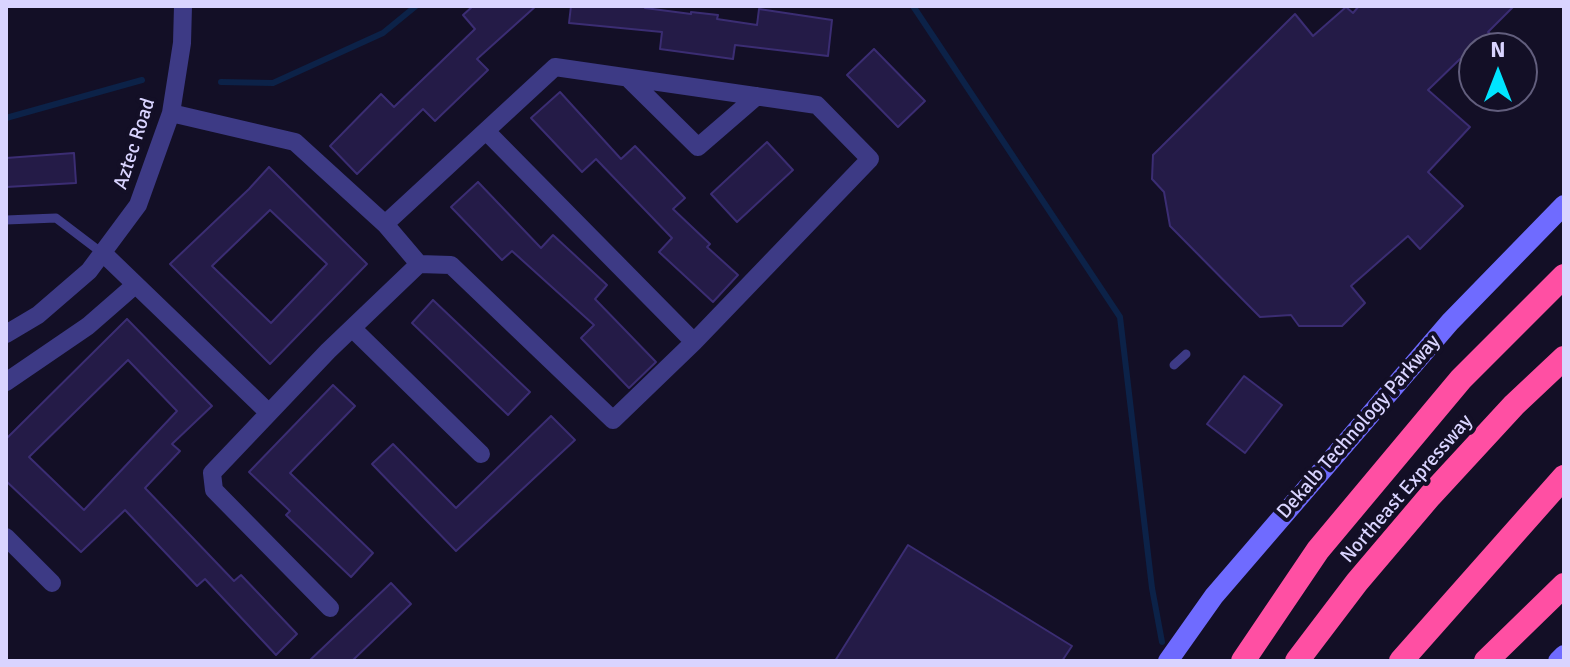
<!DOCTYPE html>
<html>
<head>
<meta charset="utf-8">
<style>
  body { margin:0 }
  #map { position:relative; width:1570px; height:667px; overflow:hidden; background:#130f26; font-family:Signika,sans-serif }
  canvas { display:block }
  .frame { position:absolute; inset:0; border:8px solid #d9d4ff; pointer-events:none }
  .north { position:absolute; left:1458px; top:32px; width:80px; height:80px; box-sizing:border-box; background:#130f26; border:2px solid #625e7d; border-radius:50%; rotate:0deg; font-size:22px; font-weight:700; line-height:32px; text-align:center; color:#d9d4ff }
  .north::after { content:''; display:block; margin:auto; width:28px; height:36px; background:#00e5ff; clip-path:polygon(50% 0,100% 100%,50% 72%,0 100%) }
</style>
</head>
<body>
<div id="map">
<canvas width="1570" height="667"></canvas>
<div class="frame"></div>
<div class="north">N</div>
</div>
<script>
const c = document.querySelector('canvas').getContext('2d');
c.lineJoin = 'round';
const poly = rows => new Path2D(rows.map(r => 'M' + r).join(''));
function stroke(path, color, width, dash) { c.strokeStyle = color; c.lineWidth = width; c.lineCap = dash ? 'butt' : 'round'; c.setLineDash(dash || []); c.stroke(path); }
function fill(path, color) { c.fillStyle = color; c.fill(path, 'evenodd'); }
function label(font, color, halo, rows, align = 'center') {
  c.font = font + ' Signika,sans-serif'; c.lineWidth = 8; c.setLineDash([]); c.textBaseline = 'middle'; c.strokeStyle = halo; c.fillStyle = color; for (const [text, x, y, turn = 0] of rows) {
    c.save(); c.translate(x, y); c.rotate((+turn || 0) * Math.PI / 180); c.textAlign = isNaN(turn) ? turn : align; if (halo) c.strokeText(text, 0, 0); c.fillText(text, 0, 0); c.restore();
  }
}
const stream = poly([
  [913,6,1120,317,1152,588,1162,642],
  [221,82,273,83,383,33,416,6],
  [6,118,142,80]
]);
const building = poly([
  [473,6,536,6,477,59,488,70,435,121,423,109,357,174,330,146,381,94,394,107,475,29,463,15,473,6],
  [571,6,646,6,645,8,691,14,691,12,718,15,717,19,757,25,759,9,832,20,828,56,735,45,733,59,660,49,662,32,569,23,571,6],
  [1359,6,1514,6,1488,32,1506,48,1474,48,1474,74,1460,59,1428,90,1470,127,1428,172,1463,206,1420,249,1408,236,1351,286,1365,303,1342,326,1299,326,1291,315,1260,317,1170,226,1164,192,1152,179,1153,155,1295,14,1313,36,1346,7,1353,13,1359,6],
  [874,49,925,101,898,127,847,75,874,49],
  [560,92,621,159,635,146,685,198,673,209,710,244,707,247,738,275,713,302,659,252,672,238,596,159,582,172,531,118,560,92],
  [767,142,793,170,737,222,711,194,767,142],
  [74,153,76,183,6,187,6,158,74,153],
  [269,167,367,264,270,364,170,264,249,189,269,167],
  [270,210,327,264,271,323,212,266,270,210],
  [478,182,541,248,553,235,607,285,595,299,656,362,629,388,581,338,594,325,512,251,502,260,451,207,478,182],
  [433,300,530,392,508,415,412,323,433,300],
  [127,319,212,406,172,444,180,451,145,488,234,581,241,575,297,634,276,655,205,579,197,586,125,510,81,552,6,481,6,439,127,319],
  [128,360,177,411,84,510,29,457,128,360],
  [1244,376,1282,405,1245,453,1207,424,1244,376],
  [333,385,355,406,290,473,373,553,351,577,286,515,290,511,249,472,333,385],
  [551,416,575,440,456,551,372,464,393,444,456,508,551,416],
  [908,545,1072,646,1062,661,835,661,908,545],
  [391,583,411,604,352,661,309,661,391,583]
]);
const lane = poly([
  [6,220,56,218,102,253],
  [1174,365,1186,354]
]);
const street = poly([
  [628,78,698,147,757,96],
  [171,113,295,142,385,224,419,264,451,265,613,420,694,342,870,159,817,105,555,67,385,224],
  [487,132,694,342],
  [104,254,269,413],
  [352,328,481,454],
  [6,334,38,315,89,271,138,205,171,113,182,43,183,6],
  [6,382,88,326,135,285],
  [6,537,52,583],
  [330,608,214,490,212,473,328,351,419,264]
]);
const secondary = poly([
  [1168,661,1214,596,1450,322,1564,205],
  [1558,661,1564,655]
]);
const highway = poly([
  [1243,661,1318,550,1461,379,1564,276],
  [1297,661,1357,582,1430,496,1514,405,1564,358],
  [1401,661,1564,477],
  [1486,661,1564,585]
]);
const streetNames = [
  ["Aztec Road",135,144,-72],
  ["Dekalb Technology Parkway",1359,427,-49],
  ["Northeast Expressway",1407,489,-49]
];
stroke(stream, '#0c2248', 6);
fill(building, '#241b47');
stroke(building, '#3b2d73', 2);
stroke(lane, '#3d3a85', 9);
stroke(street, '#3d3a85', 18);
stroke(secondary, '#6f6bff', 20);
stroke(highway, '#ff4fa3', 24);
label('20px', '#d9d4ff', '#130f26', streetNames);
</script>
</body>
</html>
